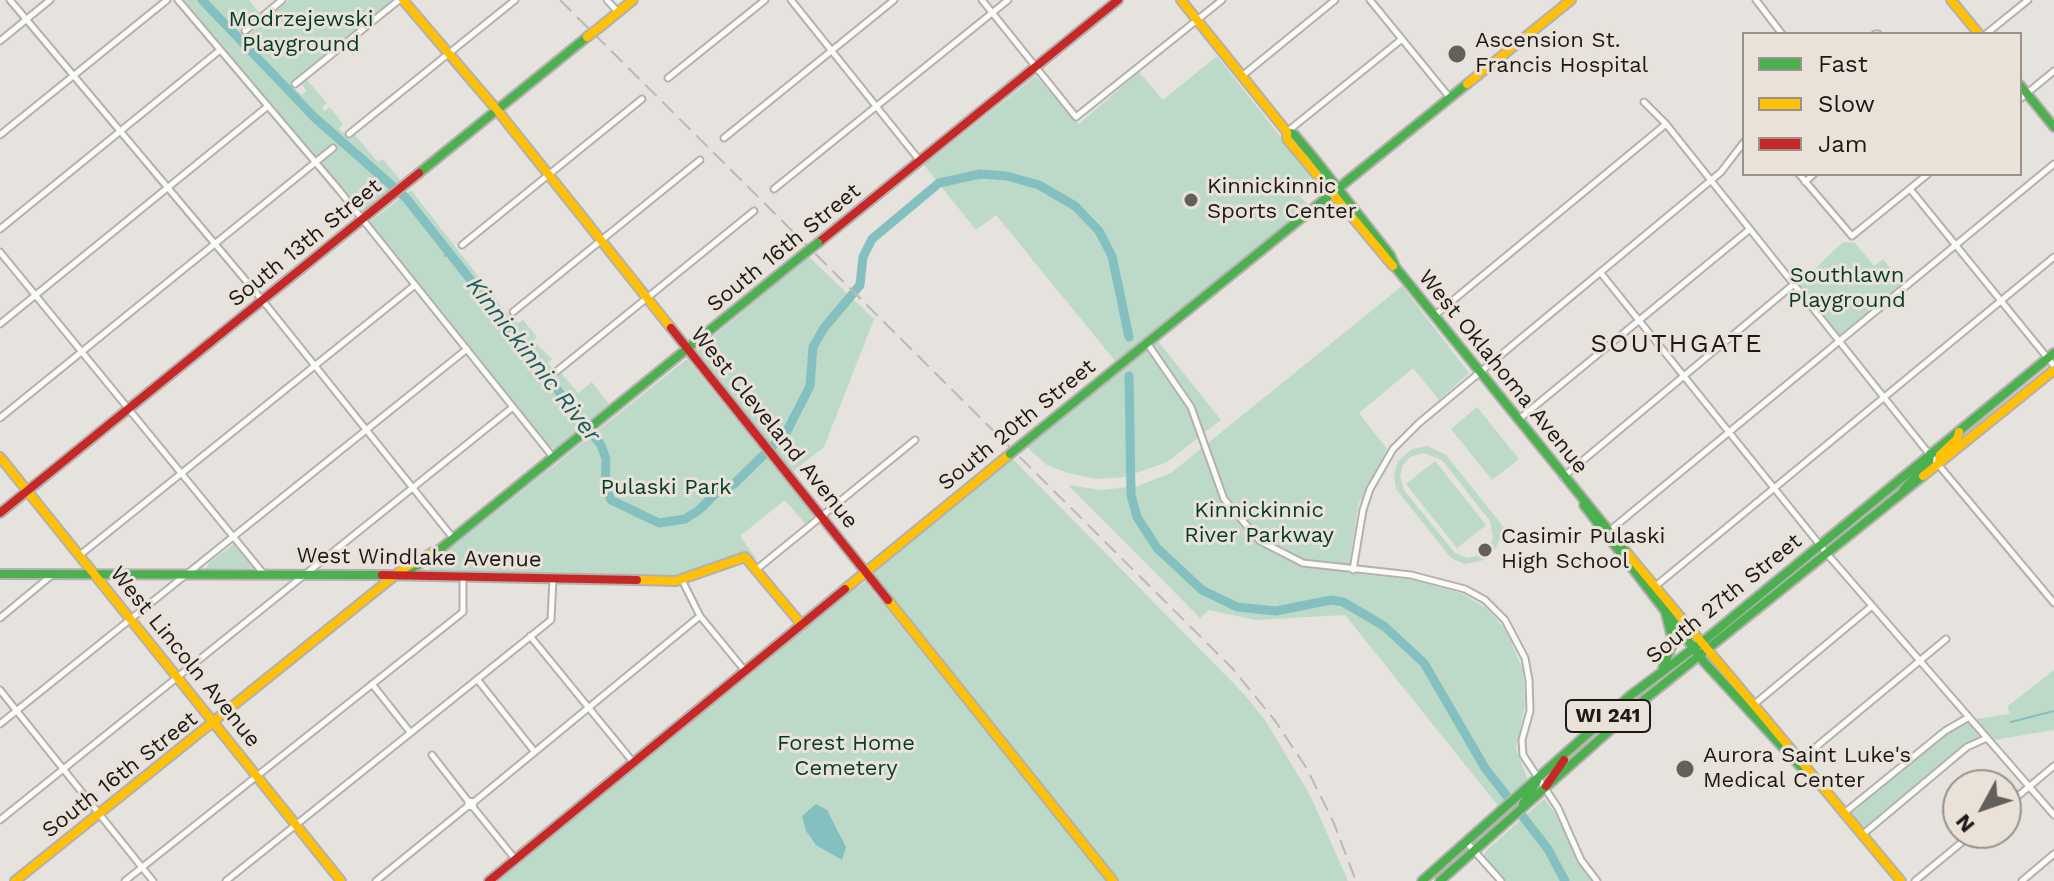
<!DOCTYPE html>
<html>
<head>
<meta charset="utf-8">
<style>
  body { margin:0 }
  #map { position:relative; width:2054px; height:881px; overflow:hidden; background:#e6e2dd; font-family:"Work Sans",sans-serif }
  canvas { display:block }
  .legend { position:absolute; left:1742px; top:32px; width:280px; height:144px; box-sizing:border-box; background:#eae2d9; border:2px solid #98928b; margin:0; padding:10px 14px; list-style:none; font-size:24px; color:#1c1916 }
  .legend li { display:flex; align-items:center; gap:16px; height:40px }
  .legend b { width:40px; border:2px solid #98928b }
  .north { position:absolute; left:1942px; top:769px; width:80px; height:80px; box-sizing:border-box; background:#eae2d9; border:2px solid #98928b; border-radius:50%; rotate:230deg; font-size:22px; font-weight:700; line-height:32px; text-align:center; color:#1c1916 }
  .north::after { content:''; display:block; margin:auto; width:28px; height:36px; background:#635f5c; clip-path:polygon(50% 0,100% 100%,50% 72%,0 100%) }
</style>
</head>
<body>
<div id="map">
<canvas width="2054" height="881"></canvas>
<ul class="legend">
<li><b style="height:10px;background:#4caf50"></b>Fast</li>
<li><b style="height:10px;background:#ffc107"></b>Slow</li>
<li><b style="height:10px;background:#c62828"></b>Jam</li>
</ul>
<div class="north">N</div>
</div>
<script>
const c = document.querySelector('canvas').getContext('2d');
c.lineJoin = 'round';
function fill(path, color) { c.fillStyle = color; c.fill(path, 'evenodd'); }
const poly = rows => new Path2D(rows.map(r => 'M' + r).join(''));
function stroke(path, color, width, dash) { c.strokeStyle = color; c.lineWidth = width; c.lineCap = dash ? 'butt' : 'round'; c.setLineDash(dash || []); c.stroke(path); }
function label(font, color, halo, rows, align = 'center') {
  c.font = font + ' "Work Sans",sans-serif'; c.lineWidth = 6; c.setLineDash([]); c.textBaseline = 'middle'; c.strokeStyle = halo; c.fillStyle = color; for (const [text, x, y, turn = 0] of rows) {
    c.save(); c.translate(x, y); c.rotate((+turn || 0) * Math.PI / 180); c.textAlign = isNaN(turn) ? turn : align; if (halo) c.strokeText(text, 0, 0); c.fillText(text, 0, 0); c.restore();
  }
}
const green = poly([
  [184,0,249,0,261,15,244,28,238,22,235,24,246,37,289,0,394,0,292,86,302,95,306,91,302,84,307,80,327,103,322,107,324,111,330,107,343,124,339,129,350,138,355,135,378,162,383,159,400,180,365,211,360,210],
  [1217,56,1312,177,1296,191,1308,205,1116,362,996,215,976,230,924,165,1036,76,1079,124,1139,72,1163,100],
  [411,190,510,317,518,323,523,320,537,337,533,341,552,359,548,363,557,375,561,373,578,393,592,382,609,404,555,448,550,447,370,222],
  [1843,242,1855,243,1874,266,1883,259,1904,285,1840,336,1798,285],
  [809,257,874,319,824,447,791,473,697,350],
  [1402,286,1469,373,1439,400,1413,368,1359,413,1387,449,1358,505,1348,573,1413,580,1461,593,1486,608,1506,630,1523,670,1525,705,1516,749,1528,780,1499,807,1345,615,1256,620,1209,610,1200,618,1068,485,1101,490,1137,486,1171,473],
  [1157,340,1221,420,1167,462,1125,477,1097,479,1068,473,1047,465,1027,447],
  [687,359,814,515,806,525,785,500,740,536,757,560,741,553,678,576,429,570,430,565],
  [1477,407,1519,459,1492,480,1451,429],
  [1427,446,1446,455,1505,529,1494,551,1484,560,1465,564,1451,558,1396,489,1394,475,1398,461,1412,449],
  [1424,453,1442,460,1490,521,1493,539,1482,554,1468,558,1455,553,1404,490,1400,475,1403,465,1410,457],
  [1013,459,1242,692,1265,720,1311,797,1348,881,1118,881,877,579,875,573,894,556],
  [1435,461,1486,525,1457,548,1406,484],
  [234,544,254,568,206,569,209,563],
  [865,582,1107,881,497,881,849,593],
  [2054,670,2054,730,1994,740,1976,719,2009,714,2008,706],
  [1968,722,1981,737,1966,744,1865,828,1851,813,1948,733],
  [1544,799,1556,814,1579,864,1592,881,1505,881,1484,856,1486,851]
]);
const water = poly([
  [816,804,827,810,846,847,842,860,816,845,806,831,802,816]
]);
const stream = poly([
  [445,256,446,248],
  [2011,722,2054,711]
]);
const river = poly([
  [202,0,314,117,406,198,601,445,606,459,605,486,611,500,659,523,685,519,699,510,715,494,734,484,786,433,810,386,813,347,824,328,860,285,863,257,872,239,939,183,980,174,1007,176,1039,185,1075,206,1099,231,1112,256,1129,337],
  [1129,376,1131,495,1137,517,1157,548,1202,590,1237,607,1276,611,1331,600,1343,602,1384,626,1424,663,1485,768,1548,849,1565,881]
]);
const street = poly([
  [10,0,263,301,453,538],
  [178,0,339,190,553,457],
  [607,0,618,12],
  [791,0,920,161],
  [982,0,1076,117,1222,0],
  [1370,0,1450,98],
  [1756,0,1782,34],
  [245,31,282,0],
  [1875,34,1878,34],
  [1986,34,2028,0],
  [0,41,50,0],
  [1242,76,1335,0],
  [668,78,765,0],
  [295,84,399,0],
  [2020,99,2054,71],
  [1644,102,1666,124,1926,450,2054,603],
  [1288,131,1402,39],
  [349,134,515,0],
  [0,135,167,0],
  [724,138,894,0],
  [1799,174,1852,236,1928,174],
  [1805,182,1814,174],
  [774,189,1008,0],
  [1910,189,2054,366],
  [0,229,220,50],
  [462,245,642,99],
  [0,252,263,573],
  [1600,272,1828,555,2054,815],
  [513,312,700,160],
  [1434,316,1666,124],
  [0,324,268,106],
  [1147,343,1191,407,1224,499,1260,541,1303,563,1411,575,1465,589,1485,600,1505,620,1525,658,1529,680,1530,711,1522,740,1523,755,1558,808,1581,860,1597,881],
  [557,371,754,211],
  [0,418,333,148],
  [1518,420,1750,229],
  [1563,477,1794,284],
  [1608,532,2054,164],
  [80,555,415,285],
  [757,569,915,440],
  [1353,570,1363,510,1370,489,1393,449,1419,423,1721,172,1744,142],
  [682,580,700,616,745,671],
  [1652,589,2054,257],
  [0,618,52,575],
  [530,636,633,762],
  [477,679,534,751],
  [372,684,410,732],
  [0,690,153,881],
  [1751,707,1872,606],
  [0,724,467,349],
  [432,755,468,801],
  [1799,761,1946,639],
  [474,802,700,616],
  [2006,806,2054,766],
  [473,807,515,859],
  [1843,814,1945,731,1969,717],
  [0,820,513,407],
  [1862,835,1967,747,1987,738],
  [1468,844,1501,881],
  [125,881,463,612,463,577],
  [226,881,551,620,553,578],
  [376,881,468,806,468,801,474,802,473,807,468,806],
  [1915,881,1973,833],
  [2022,881,2054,854]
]);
const fast = poly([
  [2020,85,2054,127],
  [1287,132,1294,134,1314,158,1390,255,1396,268,1627,553],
  [419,173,587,37],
  [1021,445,1467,84],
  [1904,489,1929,463,1930,454],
  [1584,505,1705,663,1813,780],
  [406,572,429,558,805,253],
  [0,574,382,575],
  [1663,668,1673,642,1666,614],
  [1523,804,1537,781],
  [1422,881,1631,695,1706,639,2054,353],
  [1440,881,1645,699,1923,476]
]);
const slow = poly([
  [403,0,497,110,671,328],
  [1181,0,1287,132,1287,139,1393,266],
  [1951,0,1979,34],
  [600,27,633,0],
  [1467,84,1571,0],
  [0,457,341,881],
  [1939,463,1940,455,1957,439,1959,432],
  [1923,476,2054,370],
  [1627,553,1901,881],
  [637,580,676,581,745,557,802,625],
  [845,589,1010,454],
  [888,600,1113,881],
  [15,881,403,569,433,552]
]);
const jam = poly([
  [818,243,1118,0],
  [671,328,888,600],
  [0,513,419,173],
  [382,575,637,580],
  [1546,786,1564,760],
  [489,881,845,589]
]);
const rail = poly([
  [560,0,1233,669,1276,722,1307,769,1333,821,1356,881]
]);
const fastBridge = poly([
  [805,253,818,243],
  [1010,454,1021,445]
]);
const slowBridge = poly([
  [587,37,600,27]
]);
const markers = [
  [1457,54,10,"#635f5c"],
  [1191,200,8,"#635f5c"],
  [1485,550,8,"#635f5c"],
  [1685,769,10,"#635f5c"]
];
const shields = [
  [1608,716,84]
];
const shieldNames = [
  ["WI 241",1608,716]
];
const parkNames = [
  ["Modrzejewski",301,20],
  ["Playground",301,45],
  ["Southlawn",1847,276],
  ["Playground",1847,301],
  ["Pulaski Park",666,488],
  ["Kinnickinnic",1259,511],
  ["River Parkway",1259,536],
  ["Forest Home",846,744],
  ["Cemetery",846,769]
];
const poiNames = [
  ["Ascension St.",1475,41],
  ["Francis Hospital",1475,66],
  ["Kinnickinnic",1207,187],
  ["Sports Center",1207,212],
  ["Casimir Pulaski",1501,537],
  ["High School",1501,562],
  ["Aurora Saint Luke's",1703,756],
  ["Medical Center",1703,781]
];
const streetNames = [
  ["South 13th Street",305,243,-39],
  ["South 16th Street",784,248,-39],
  ["West Oklahoma Avenue",1503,372,51],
  ["South 20th Street",1017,425,-39],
  ["West Cleveland Avenue",774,428,51],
  ["West Windlake Avenue",419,558,1],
  ["South 27th Street",1724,599,-39],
  ["West Lincoln Avenue",185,657,51],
  ["South 16th Street",120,775,-38]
];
const waterNames = [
  ["Kinnickinnic River",533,360,52]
];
const quarterNames = [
  ["SOUTHGATE",1677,344]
];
fill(green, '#bddac9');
fill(water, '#85c0c0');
stroke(stream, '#85c0c0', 2);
stroke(river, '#85c0c0', 9);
stroke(street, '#b4b1ad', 9);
stroke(fast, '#b4b1ad', 12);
stroke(slow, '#b4b1ad', 12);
stroke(jam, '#b4b1ad', 12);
stroke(street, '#fbfbfa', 5);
stroke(fast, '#4caf50', 8);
stroke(slow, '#ffc107', 8);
stroke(jam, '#c62828', 8);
stroke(rail, '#bbb9b8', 2, [16, 8]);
stroke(fastBridge, '#b4b1ad', 12, []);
stroke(slowBridge, '#b4b1ad', 12, []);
stroke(fastBridge, '#4caf50', 8);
stroke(slowBridge, '#ffc107', 8);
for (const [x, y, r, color] of markers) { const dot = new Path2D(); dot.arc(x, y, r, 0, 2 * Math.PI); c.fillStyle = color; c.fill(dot); stroke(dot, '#eae2d9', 3); }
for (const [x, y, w] of shields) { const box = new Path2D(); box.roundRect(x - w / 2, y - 16, w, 32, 6); c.fillStyle = '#eae2d9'; c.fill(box); stroke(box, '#1c1916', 2); }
label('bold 20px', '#1c1916', null, shieldNames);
label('22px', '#023d29', '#eae2d9', parkNames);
label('22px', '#1c1916', '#eae2d9', poiNames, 'left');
label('22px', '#1c1916', '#eae2d9', streetNames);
label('italic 24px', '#175f61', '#eae2d9', waterNames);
c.letterSpacing = '2px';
label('26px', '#1c1916', '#eae2d9', quarterNames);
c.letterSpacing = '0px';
</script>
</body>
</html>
